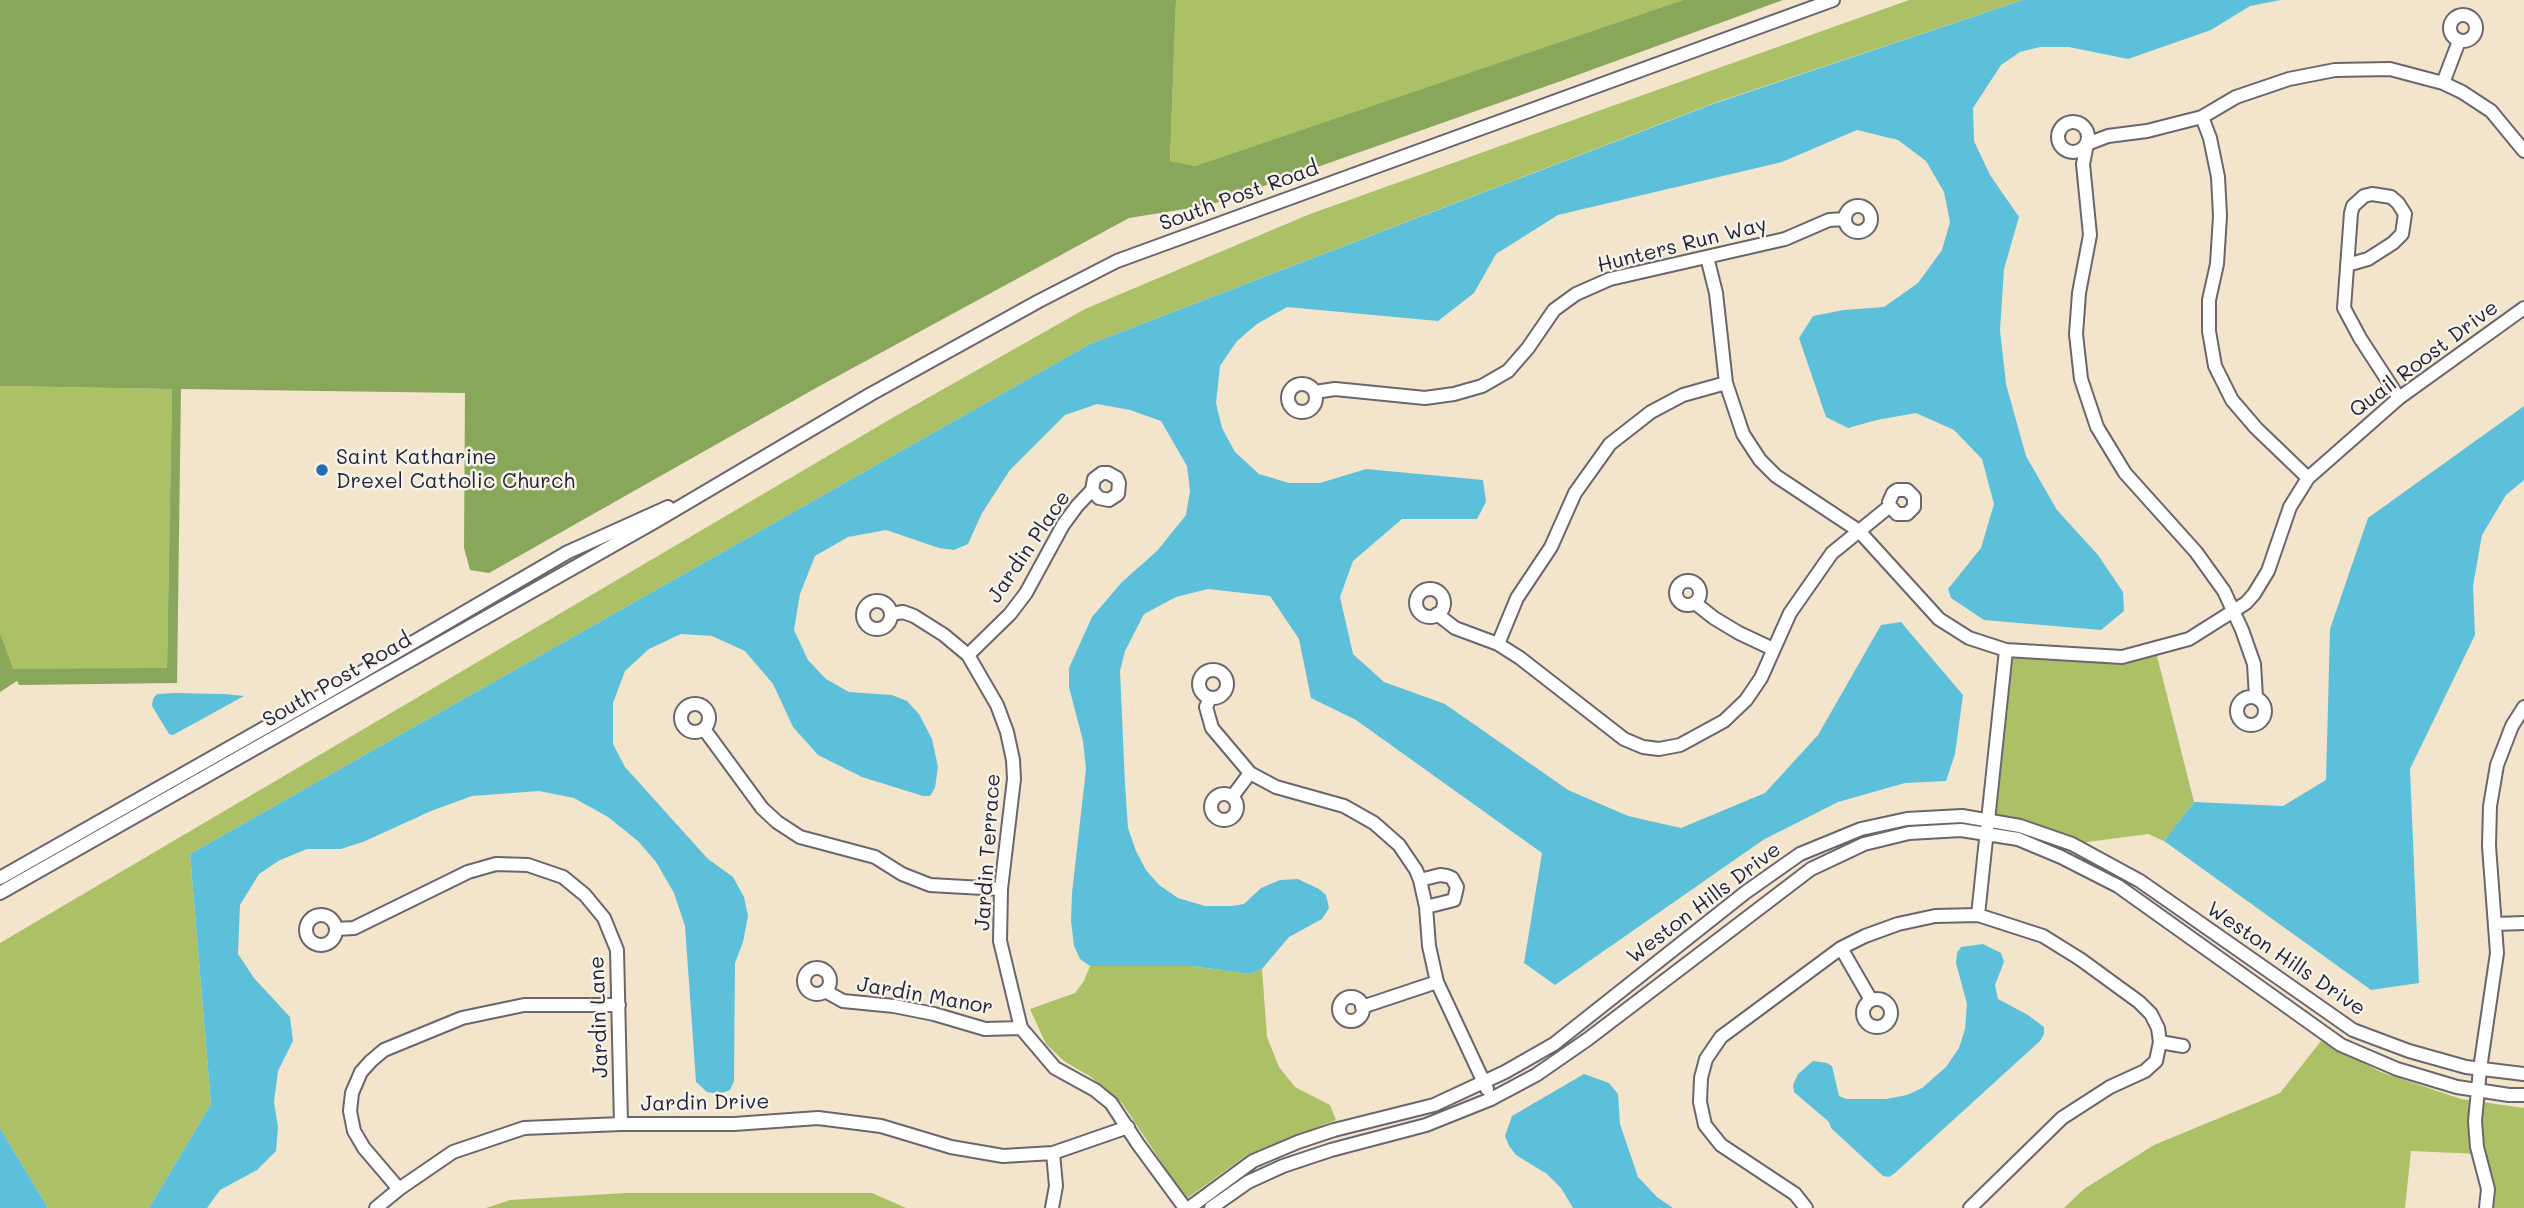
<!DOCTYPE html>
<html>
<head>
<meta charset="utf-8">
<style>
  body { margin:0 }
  canvas { display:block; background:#f3e4cc }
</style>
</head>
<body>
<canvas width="2524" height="1208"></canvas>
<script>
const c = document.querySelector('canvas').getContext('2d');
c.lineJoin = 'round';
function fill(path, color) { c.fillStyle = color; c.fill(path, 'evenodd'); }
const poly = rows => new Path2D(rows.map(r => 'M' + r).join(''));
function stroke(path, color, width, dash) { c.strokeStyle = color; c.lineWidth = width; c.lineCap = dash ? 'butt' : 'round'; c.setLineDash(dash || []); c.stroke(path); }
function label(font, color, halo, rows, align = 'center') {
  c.font = font + ' Mali,sans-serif'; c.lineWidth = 5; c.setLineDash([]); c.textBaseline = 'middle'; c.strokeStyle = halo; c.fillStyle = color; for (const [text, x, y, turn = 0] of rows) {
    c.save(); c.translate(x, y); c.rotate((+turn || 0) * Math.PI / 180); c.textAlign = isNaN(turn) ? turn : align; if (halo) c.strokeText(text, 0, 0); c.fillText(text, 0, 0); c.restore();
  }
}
const green = poly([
  [1176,0,1683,0,1195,166,1170,162],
  [1909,0,2023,0,1717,102,1090,344,190,854,211,1104,149,1208,48,1208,0,1128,0,943,894,417,1085,309,1310,214],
  [0,386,172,389,167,669,12,669,0,633],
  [2155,648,2194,802,2164,841,2148,834,2072,844,1989,820,2006,650,2122,657],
  [1090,966,1192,966,1250,974,1262,969,1267,1037,1279,1067,1295,1087,1330,1105,1336,1120,1247,1155,1186,1199,1122,1103,1091,1077,1064,1061,1046,1044,1030,1009,1075,993,1084,981],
  [2321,1041,2381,1072,2461,1099,2524,1108,2524,1208,2486,1208,2479,1154,2411,1151,2405,1208,2064,1208,2084,1189,2154,1145,2280,1093],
  [625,1193,872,1193,906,1208,486,1208,510,1200]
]);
const forest = poly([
  [0,0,1176,0,1170,161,1195,166,1683,0,1783,0,1561,81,1210,205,1129,218,816,388,489,573,470,570,464,548,465,393,181,389,177,683,19,685,17,681,0,692,0,633,13,669,167,668,172,389,0,386]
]);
const water = poly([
  [2023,0,2281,0,2250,6,2211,30,2128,59,2069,47,2040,47,2020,52,2001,65,1973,108,1974,141,1990,175,2019,217,2004,269,2000,330,2006,384,2026,456,2057,510,2098,555,2123,592,2124,611,2101,630,1984,620,1951,598,1948,589,1981,548,1994,504,1982,459,1954,430,1916,413,1877,420,1848,428,1826,417,1799,338,1813,316,1844,310,1884,307,1918,283,1942,250,1950,222,1944,192,1926,161,1898,140,1857,130,1782,162,1558,215,1496,254,1474,293,1438,321,1287,307,1257,324,1237,341,1220,366,1216,403,1222,428,1235,452,1259,474,1289,483,1320,483,1366,469,1483,480,1486,502,1477,519,1402,519,1353,561,1340,597,1353,654,1384,682,1445,704,1568,790,1628,816,1681,828,1765,793,1818,735,1881,625,1901,622,1963,695,1955,754,1946,781,1905,783,1838,802,1763,840,1555,985,1524,963,1542,853,1356,720,1311,698,1299,639,1270,596,1208,589,1176,597,1144,614,1125,651,1120,671,1125,784,1128,828,1136,851,1146,870,1159,885,1178,898,1205,906,1231,906,1244,904,1261,888,1280,880,1298,879,1319,889,1326,895,1329,908,1322,919,1289,937,1262,969,1250,974,1192,966,1090,966,1080,959,1074,946,1071,921,1072,893,1086,769,1083,741,1069,687,1069,668,1092,617,1122,582,1157,551,1186,515,1190,491,1187,466,1161,421,1130,410,1097,404,1065,415,1010,470,982,513,968,544,954,550,939,548,886,530,848,537,815,556,800,594,794,630,808,660,826,679,849,692,892,695,907,701,919,714,932,739,938,767,935,788,930,796,923,796,862,777,818,755,793,727,773,684,745,651,712,636,681,634,649,649,625,671,613,703,613,744,625,767,708,859,733,877,744,897,748,916,743,942,735,963,734,1081,730,1090,719,1094,707,1092,696,1082,685,926,674,893,656,862,638,841,608,817,574,798,539,791,472,796,431,811,363,842,341,849,307,849,280,860,259,874,240,905,238,954,254,978,290,1017,293,1041,278,1071,274,1102,278,1127,276,1151,257,1170,220,1190,207,1208,149,1208,211,1104,190,854,1090,344,1713,104],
  [2524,406,2524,480,2506,495,2482,535,2473,586,2475,635,2410,769,2419,983,2371,990,2164,841,2194,802,2283,806,2326,780,2330,629,2368,518],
  [174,693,225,694,244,696,173,735,169,734,152,706,153,699,157,694],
  [1983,944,2001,953,2004,962,1995,985,1998,999,2028,1015,2044,1027,2044,1034,2040,1041,1895,1173,1889,1177,1883,1176,1831,1128,1829,1122,1794,1092,1793,1085,1798,1074,1813,1061,1827,1063,1832,1066,1839,1096,1846,1099,1886,1099,1907,1095,1922,1088,1946,1067,1959,1048,1965,1029,1967,1004,1956,963,1957,953,1961,947],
  [1584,1074,1609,1083,1618,1094,1620,1124,1638,1177,1657,1197,1673,1208,1573,1208,1561,1188,1547,1174,1516,1155,1509,1146,1505,1136,1512,1116],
  [0,1128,48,1208,0,1208]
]);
const minor = poly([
  '2450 28a13 13 0 1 1 26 0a13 13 0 1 1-26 0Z',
  [2443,83,2459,41],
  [2202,117,2210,138,2218,177,2220,216,2217,264,2209,300,2209,331,2215,366,2232,400,2256,428,2308,478],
  '2058 137a15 15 0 1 1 30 0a15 15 0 1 1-30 0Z',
  '1845 219a13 13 0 1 1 26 0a13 13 0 1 1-26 0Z',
  [1707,257,1716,293,1726,383,1743,434,1760,460,1776,476,1859,531,1939,619,1969,638,2006,650,2122,657,2189,639,2246,603,2254,594,2268,571,2290,507,2308,478,2399,398,2524,308],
  [2347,265,2368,259,2393,243,2402,234,2405,214,2398,203,2391,197,2372,194,2364,196,2353,206,2351,213,2344,308,2360,338,2399,398],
  '1288 398a14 14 0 1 1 28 0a14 14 0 1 1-28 0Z',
  [1315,392,1335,389,1425,398,1454,394,1482,386,1508,371,1528,348,1554,310,1576,294,1610,279,1785,239,1829,220,1845,219],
  '1676 593a12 12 0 1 1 24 0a12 12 0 1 1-24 0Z',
  '1416 603a14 14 0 1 1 28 0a14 14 0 1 1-28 0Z',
  '863 615a14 14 0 1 1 28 0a14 14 0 1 1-28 0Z',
  [1695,603,1714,618,1739,633,1773,649],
  [891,614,903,612,914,616,944,635,968,655,997,705,1007,732,1013,760,1014,779,1001,889,1000,941,1021,1028,1055,1068,1095,1090,1111,1103,1138,1144,1185,1208],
  [1437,614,1455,628,1498,644,1520,658,1624,739,1643,747,1659,749,1680,745,1724,721,1746,700,1761,678,1790,613,1832,553,1890,506,1889,502,1893,493,1897,490,1907,490,1914,497,1914,507,1907,514,1897,514,1890,506],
  [1498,644,1517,598,1551,547,1575,493,1610,444,1651,412,1683,395,1726,383],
  [968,655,1010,614,1026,593,1063,525,1077,506,1092,490,1094,479,1102,473,1108,473,1117,478,1119,483,1118,494,1109,500,1099,498,1092,490],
  '1199 684a14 14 0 1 1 28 0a14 14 0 1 1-28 0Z',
  '2237 711a14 14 0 1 1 28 0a14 14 0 1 1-28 0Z',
  [2256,697,2254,664,2242,630,2224,591,2196,552,2125,473,2097,427,2081,379,2076,334,2079,293,2090,235,2083,164,2087,144,2108,136,2147,131,2202,117,2236,97,2289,79,2335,70,2390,69,2443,83,2462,92,2491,111,2524,151],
  [1210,698,1206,707,1212,728,1250,773,1276,787,1344,806,1374,823,1399,845,1416,870,1420,880,1426,907,1429,946,1437,982,1487,1089],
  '681 718a14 14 0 1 1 28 0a14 14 0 1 1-28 0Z',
  [704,729,762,808,777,822,800,837,875,857,902,874,930,885,1001,889],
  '1211 807a13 13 0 1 1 26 0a13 13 0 1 1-26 0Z',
  [1232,797,1250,773],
  [0,878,326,693,568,552,668,507],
  [1420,880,1440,875,1447,876,1452,878,1457,887,1454,900,1426,907],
  [0,893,656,521,871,394,1039,301,1117,261,1833,0],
  '306 930a15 15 0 1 1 30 0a15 15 0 1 1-30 0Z',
  [1978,915,2006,650],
  [2495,924,2524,923],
  [336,929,354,928,468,872,496,864,528,865,563,877,585,895,604,918,617,950,621,1124],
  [1841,948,1871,1000],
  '804 981a13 13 0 1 1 26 0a13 13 0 1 1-26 0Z',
  [825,991,843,1001,894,1006,934,1014,985,1029,1021,1028],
  '1339 1009a12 12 0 1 1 24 0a12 12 0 1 1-24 0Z',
  '1863 1013a14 14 0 1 1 28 0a14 14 0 1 1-28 0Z',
  [1362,1007,1437,982],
  [2160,1042,2183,1046],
  [399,1189,364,1148,354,1131,350,1111,352,1093,361,1072,371,1061,384,1050,462,1018,481,1014,524,1005,619,1005],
  [376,1208,399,1189,453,1152,524,1128,621,1124,734,1124,818,1118,881,1126,951,1147,1003,1156,1053,1153,1128,1127],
  [1052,1208,1056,1186,1053,1153],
  [1189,1208,1253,1161,1298,1142,1334,1130,1434,1105,1505,1072,1554,1044,1746,892,1800,854,1861,829,1907,819,1962,816,2020,826,2072,844,2140,881,2353,1030,2409,1051,2466,1067,2524,1074],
  [1211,1208,1248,1182,1283,1166,1331,1150,1426,1125,1491,1099,1536,1075,1588,1039,1811,869,1864,844,1909,833,1961,830,2018,839,2061,857,2118,886,2341,1045,2397,1069,2457,1087,2509,1095,2524,1095],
  [1806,1208,1795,1194,1721,1145,1705,1125,1700,1102,1701,1078,1706,1059,1721,1037,1841,948,1865,936,1898,924,1935,916,1978,915,2043,936,2080,959,2139,1002,2151,1014,2158,1028,2160,1042,2156,1061,2145,1071,2110,1087,2062,1118,1970,1208],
  [2486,1208,2488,1189,2477,1147,2475,1121,2480,1069,2497,953,2489,846,2490,806,2497,765,2512,726,2524,707]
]);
const markers = [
  [322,470,7,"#1f6fb2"]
];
const streetNames = [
  ["South Post Road",1239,196,-20],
  ["Hunters Run Way",1682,245,-14],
  ["Quail Roost Drive",2424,359,-37],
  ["Jardin Place",1029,547,-56],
  ["South Post Road",337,680,-30],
  ["Jardin Terrace",988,852,-86],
  ["Weston Hills Drive",1704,903,-37],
  ["Weston Hills Drive",2286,959,34],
  ["Jardin Manor",925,996,10],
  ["Jardin Lane",599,1017,-92],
  ["Jardin Drive",705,1103,-1]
];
const poiNames = [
  ["Saint Katharine",336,458],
  ["Drexel Catholic Church",336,482]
];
fill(green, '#acc166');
fill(forest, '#89a75b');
fill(water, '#5dc0db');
stroke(minor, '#6b666e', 16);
stroke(minor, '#fff', 12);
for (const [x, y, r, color] of markers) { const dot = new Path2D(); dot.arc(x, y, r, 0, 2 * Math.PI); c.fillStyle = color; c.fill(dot); stroke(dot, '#f7f3e8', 2.5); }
label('21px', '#22223b', '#f7f3e8', streetNames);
label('21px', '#22223b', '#f7f3e8', poiNames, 'left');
</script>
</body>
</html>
